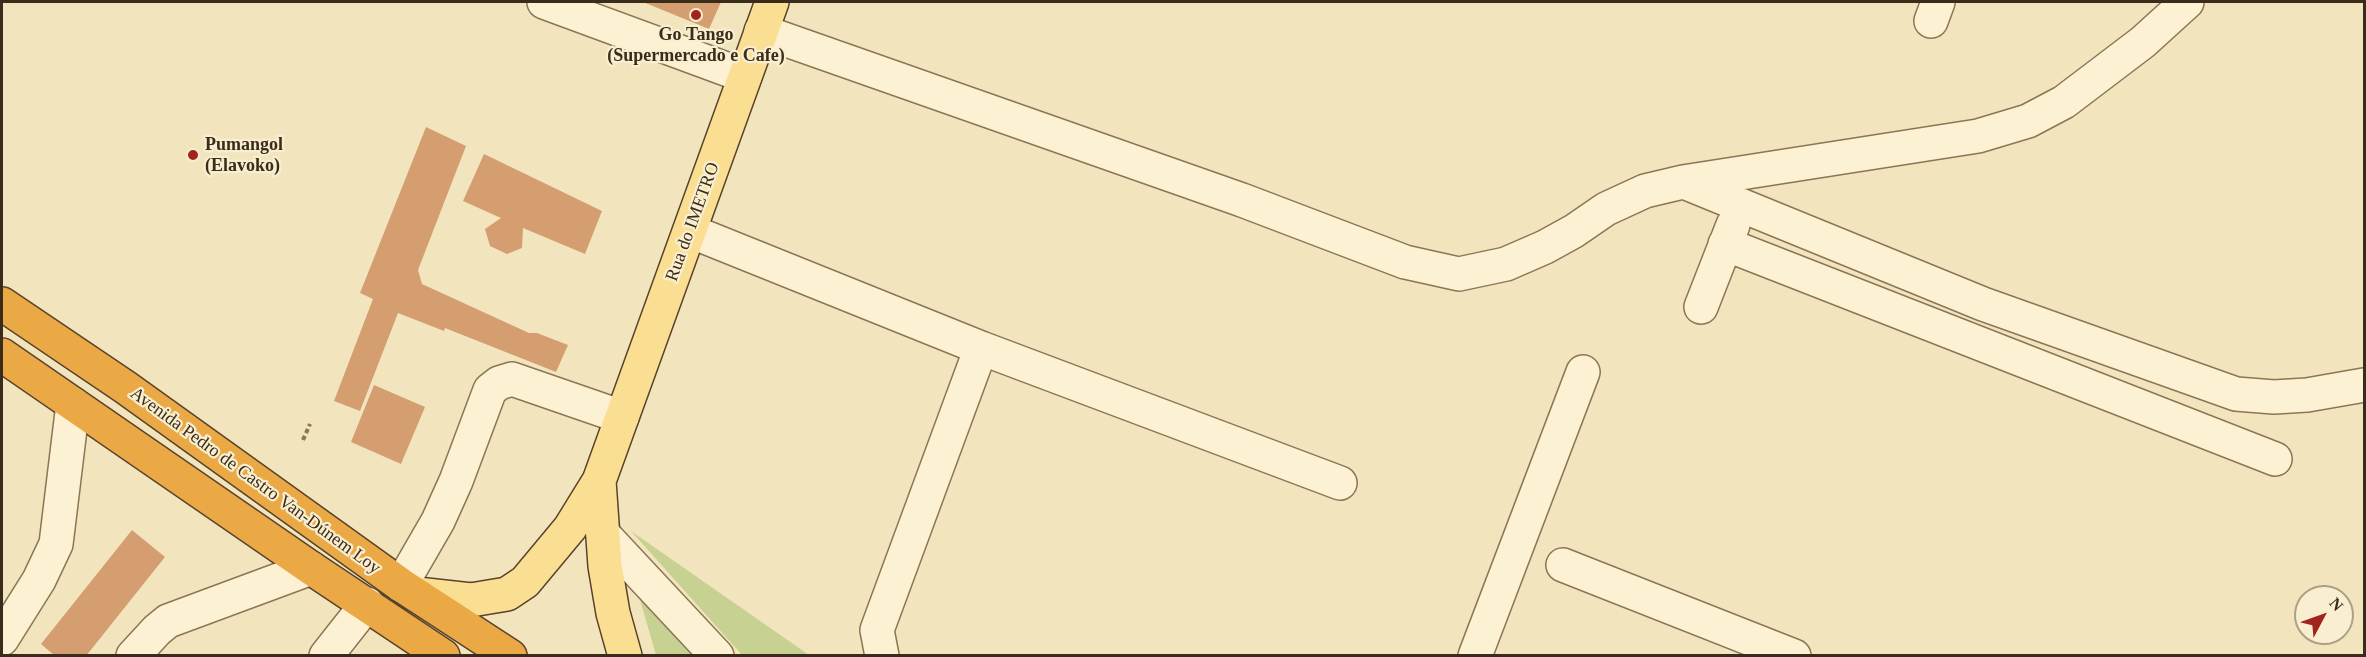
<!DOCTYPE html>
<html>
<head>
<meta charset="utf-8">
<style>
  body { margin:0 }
  #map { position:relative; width:2366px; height:657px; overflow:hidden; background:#f2e5be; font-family:Georgia,serif }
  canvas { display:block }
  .frame { position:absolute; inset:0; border:3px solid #3a2c1b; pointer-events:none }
  .north { position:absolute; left:2294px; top:585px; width:60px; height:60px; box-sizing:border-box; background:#f9eecf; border:2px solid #ada087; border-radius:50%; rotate:49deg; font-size:16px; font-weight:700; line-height:24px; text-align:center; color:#3a2c1b }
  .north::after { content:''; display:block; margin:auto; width:21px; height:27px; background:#a1241f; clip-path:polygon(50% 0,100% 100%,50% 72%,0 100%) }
</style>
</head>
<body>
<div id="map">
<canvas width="2366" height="657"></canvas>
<div class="frame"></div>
<div class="north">N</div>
</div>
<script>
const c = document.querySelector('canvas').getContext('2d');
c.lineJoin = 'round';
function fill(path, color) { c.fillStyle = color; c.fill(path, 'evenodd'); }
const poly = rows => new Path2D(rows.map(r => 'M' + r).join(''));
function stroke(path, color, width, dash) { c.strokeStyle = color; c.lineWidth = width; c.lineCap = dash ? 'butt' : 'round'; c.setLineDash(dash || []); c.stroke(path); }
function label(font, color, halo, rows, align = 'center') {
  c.font = font + ' Georgia,serif'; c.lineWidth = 4.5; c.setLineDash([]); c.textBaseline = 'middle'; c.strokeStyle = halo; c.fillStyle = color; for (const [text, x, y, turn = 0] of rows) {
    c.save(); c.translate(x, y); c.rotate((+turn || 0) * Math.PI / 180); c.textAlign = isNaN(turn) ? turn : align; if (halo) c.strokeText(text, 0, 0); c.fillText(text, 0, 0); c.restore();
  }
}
const green = poly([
  [631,531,809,655,742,655],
  [630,565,711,655,656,655]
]);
const building = poly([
  [643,2,721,2,709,29],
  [426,127,466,146,418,270,422,284,529,333,537,333,568,345,556,372,445,328,444,331,398,313,360,411,334,401,373,299,360,293],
  [484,154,602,211,585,254,523,228,522,248,507,254,490,246,485,229,501,218,463,201],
  [374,385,425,407,401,464,351,442],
  [132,530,165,557,86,656,55,656,41,644]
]);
const path = poly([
  [303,440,310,424]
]);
const minor = poly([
  [544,2,745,76],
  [1931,21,1938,2],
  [761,31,1242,200,1405,262,1459,274,1506,264,1545,247,1574,231,1606,209,1645,191,1683,182,1978,136,2028,121,2064,102,2143,42,2187,2],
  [1684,182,1983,304,2236,394,2274,397,2307,395,2364,385],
  [690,231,981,348,1340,483],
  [1725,244,2275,459],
  [1701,307,1733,225],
  [603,534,717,656],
  [1563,565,1794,656],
  [401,585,438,521,456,481,490,390,499,383,512,379,622,417],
  [2,639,39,580,56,544,73,404],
  [133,656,157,630,168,621,311,568],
  [326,656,367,604],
  [882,656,877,630,981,348],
  [1475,656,1583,372]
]);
const major = poly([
  [599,481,605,566,613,613,625,656],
  [417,594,471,600,507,594,525,582,570,528,599,481,772,2]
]);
const highway = poly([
  [2,304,125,387,401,585,510,656],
  [2,355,311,568,443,656]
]);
const markers = [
  [696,15,6,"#a1241f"],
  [193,155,6,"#a1241f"]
];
const poiNames = [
  ["Go Tango",696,35],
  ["(Supermercado e Cafe)",696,56],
  ["Pumangol",205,145,"left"],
  ["(Elavoko)",205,166,"left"]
];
const streetNames = [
  ["Rua do IMETRO",693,222,-70],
  ["Avenida Pedro de Castro Van-Dúnem Loy",255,481,36]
];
fill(green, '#c7d191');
fill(building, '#d49e70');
stroke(minor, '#8c7555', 36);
stroke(major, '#59422a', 36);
stroke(highway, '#59422a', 36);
stroke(path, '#8c7555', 4, [4.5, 3]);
stroke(minor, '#fcf1d2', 33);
stroke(major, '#fade92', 33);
stroke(highway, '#eba946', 33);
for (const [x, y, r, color] of markers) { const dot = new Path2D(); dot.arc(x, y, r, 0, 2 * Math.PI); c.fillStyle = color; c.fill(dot); stroke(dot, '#f9eecf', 2); }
label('bold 18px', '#3a2c1b', '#f9eecf', poiNames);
label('18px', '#3a2c1b', '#f9eecf', streetNames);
</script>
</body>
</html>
